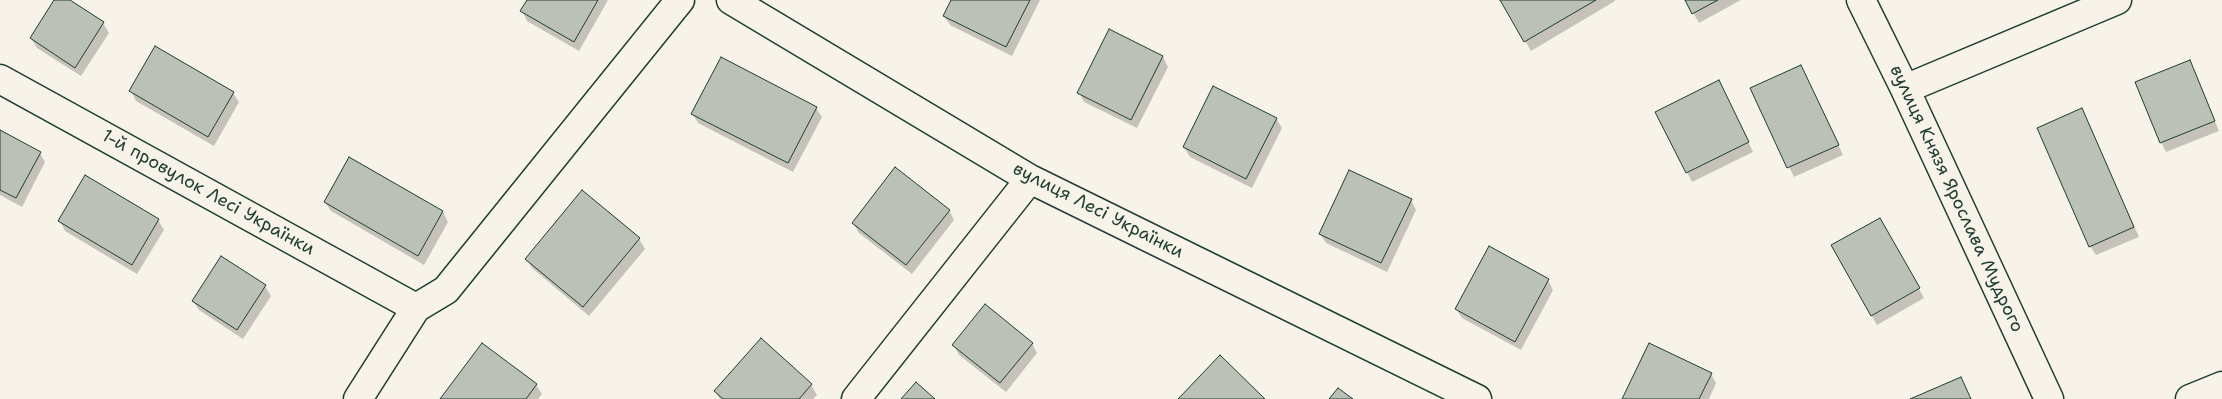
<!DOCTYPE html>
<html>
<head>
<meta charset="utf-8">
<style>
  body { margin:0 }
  canvas { display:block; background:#f7f3e8 }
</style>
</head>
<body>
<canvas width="2222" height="399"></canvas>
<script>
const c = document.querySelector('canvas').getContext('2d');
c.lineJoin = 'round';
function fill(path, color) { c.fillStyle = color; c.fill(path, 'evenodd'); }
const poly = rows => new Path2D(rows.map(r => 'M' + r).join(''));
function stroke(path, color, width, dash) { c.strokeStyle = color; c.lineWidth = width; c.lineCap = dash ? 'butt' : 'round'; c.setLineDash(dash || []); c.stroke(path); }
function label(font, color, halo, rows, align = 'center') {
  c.font = font + ' "Shantell Sans",sans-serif'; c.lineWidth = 5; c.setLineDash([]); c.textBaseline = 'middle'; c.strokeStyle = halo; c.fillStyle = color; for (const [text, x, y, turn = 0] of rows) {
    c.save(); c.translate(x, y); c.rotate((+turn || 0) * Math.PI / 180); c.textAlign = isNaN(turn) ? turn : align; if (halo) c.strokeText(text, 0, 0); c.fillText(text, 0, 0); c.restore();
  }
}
const shadow = poly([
  [56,0,68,0,103,23,109,33,81,76,37,48,31,38],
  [528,0,608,0,579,51,527,21,522,11],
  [952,0,1040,0,1012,56,950,25,944,16],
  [1501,0,1615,0,1615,1,1531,51],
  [1686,0,1741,0,1699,23],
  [1110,30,1163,57,1168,67,1137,128,1084,102,1079,92],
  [2190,61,2219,131,2166,152,2161,142],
  [1806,76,1843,155,1794,177,1751,89],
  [131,91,233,93,239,102,214,146,136,101],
  [1724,91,1753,152,1692,182,1687,172],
  [816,108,822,117,793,172,698,123,693,114],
  [2082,109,2139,237,2096,255,2090,246],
  [1276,118,1282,128,1252,188,1190,157,1184,147],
  [0,132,40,153,45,162,22,207,0,195],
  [350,159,443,212,448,222,424,265,331,211,325,202],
  [582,191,639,239,645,249,589,316,532,268,526,259],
  [1411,200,1416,210,1387,272,1326,243,1320,234],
  [949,210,954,220,912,274,859,233,853,223],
  [1880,219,1924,298,1877,325,1832,246],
  [158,220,164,230,137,274,65,231,60,221],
  [1548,280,1553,290,1521,350,1462,318,1456,309],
  [265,286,271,296,243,339,199,310,193,301],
  [761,340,811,385,817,395,813,399,720,399,715,391],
  [1032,343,1037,353,1006,392,959,355,954,345],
  [1711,374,1716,383,1709,399,1624,399],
  [536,385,542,394,538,399,442,399]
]);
const building = poly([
  [54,0,70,0,104,22,75,68,30,38,54,0],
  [527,0,598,0,574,42,520,11,527,0],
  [951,0,1030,0,1006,47,943,16,951,0],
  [1500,0,1596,0,1524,42,1500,0],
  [1685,0,1718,0,1692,14,1685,0],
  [1109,29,1163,56,1131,120,1077,93,1109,29],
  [155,46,234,92,208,137,129,91,155,46],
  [721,57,817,107,788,163,691,114,721,57],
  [2190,60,2215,121,2160,143,2135,82,2190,60],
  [1801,65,1839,145,1787,168,1750,88,1801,65],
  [1719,80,1749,142,1686,173,1655,112,1719,80],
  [1213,86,1277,118,1246,179,1183,147,1213,86],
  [2082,108,2134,227,2089,247,2037,128,2082,108],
  [0,130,41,152,16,198,0,190,0,130],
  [349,157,443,211,418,256,324,202,349,157],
  [895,167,950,210,906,265,852,223,895,167],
  [1349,170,1412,199,1381,263,1319,234,1349,170],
  [85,175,159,219,132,265,58,221,85,175],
  [582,190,640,238,583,307,525,259,582,190],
  [1880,218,1920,288,1871,316,1831,245,1880,218],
  [1489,246,1549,279,1515,342,1455,309,1489,246],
  [221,256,266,285,237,330,192,301,221,256],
  [985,304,1033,343,1000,383,952,345,985,304],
  [761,338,812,384,799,399,723,399,714,391,761,338],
  [482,343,537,384,526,399,440,399,482,343],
  [1649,343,1712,373,1699,399,1622,399,1649,343],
  [1220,355,1265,399,1178,399,1220,355],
  [1961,377,1971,399,1910,399,1961,377],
  [916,382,935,399,901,399,916,382],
  [1338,388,1353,399,1329,399,1338,388]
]);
const minor = poly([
  [731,0,1030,179,1477,399],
  [1861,0,1905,89,2049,399],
  [0,79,416,308],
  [1905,89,2117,0],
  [358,399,416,308,446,290,680,0],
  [856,399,1030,179],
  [2190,399,2222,386]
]);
const streetNames = [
  ["1-й провулок Лесі Українки",208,193,29],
  ["вулиця Князя Ярослава Мудрого",1956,199,65],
  ["вулиця Лесі Українки",1098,211,27]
];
fill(shadow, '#0003');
fill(building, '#bbc1b6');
stroke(building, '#1f3d34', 1);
stroke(minor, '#1f3d34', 31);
stroke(minor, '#f7f3e8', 28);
label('18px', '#1f3d34', '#f7f3e8', streetNames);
</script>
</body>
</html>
